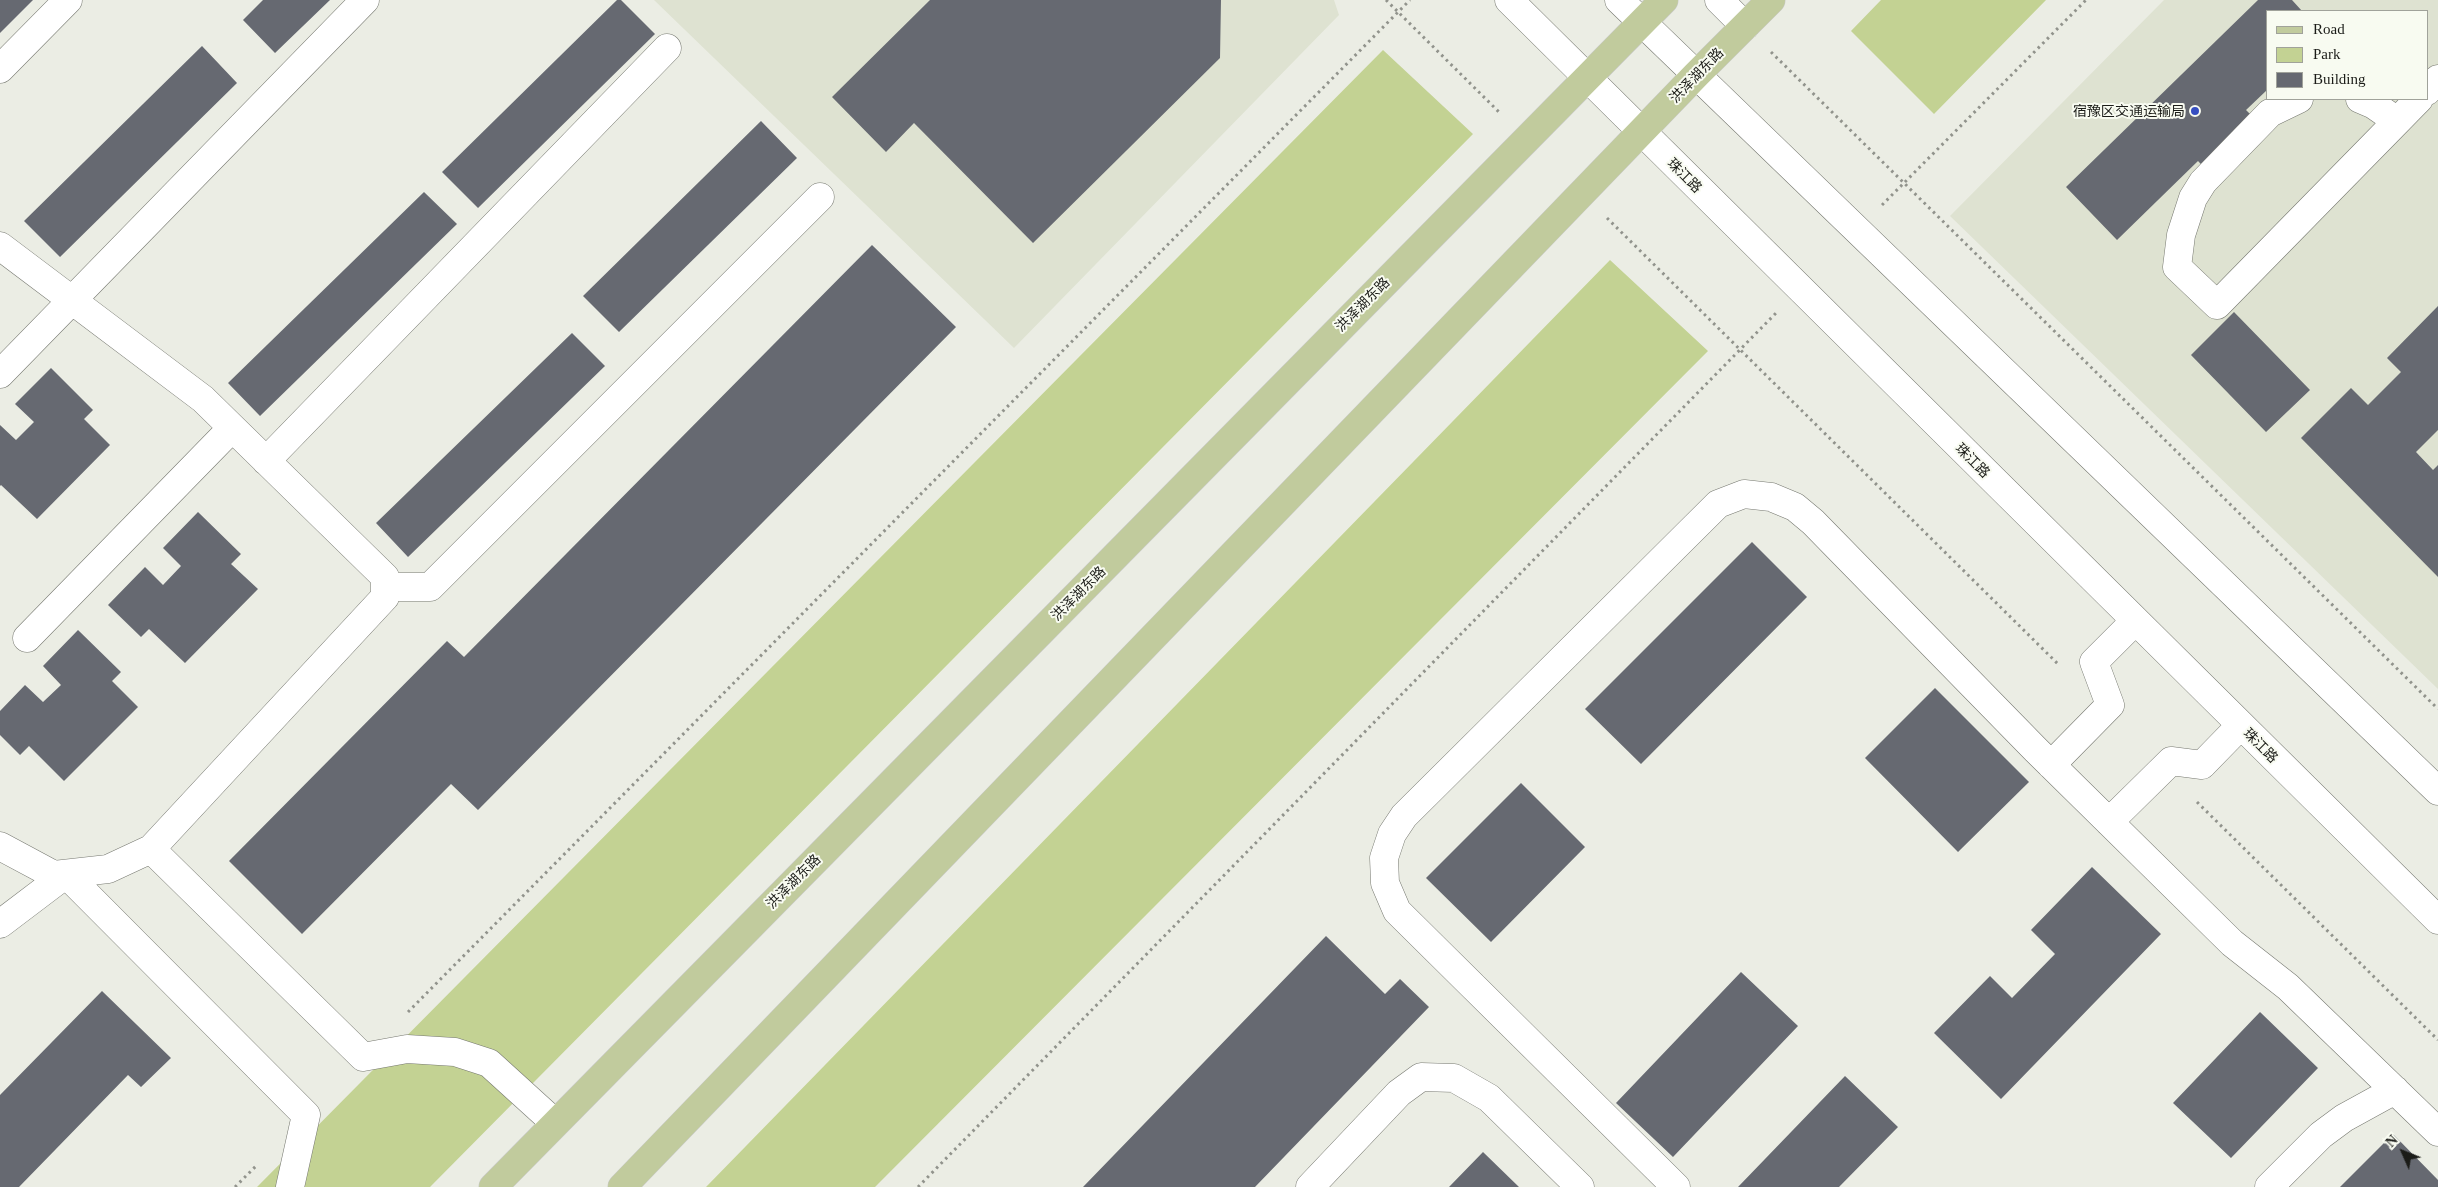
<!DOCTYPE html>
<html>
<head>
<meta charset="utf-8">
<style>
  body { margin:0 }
  #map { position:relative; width:2438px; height:1187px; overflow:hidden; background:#ebede4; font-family:Georgia,serif }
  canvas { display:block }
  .legend { position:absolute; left:2266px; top:10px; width:162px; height:90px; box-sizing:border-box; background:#f8fbf1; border:1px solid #a0a29a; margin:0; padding:6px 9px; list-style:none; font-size:15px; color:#1b1c18 }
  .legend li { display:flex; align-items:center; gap:10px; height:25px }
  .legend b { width:25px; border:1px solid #a0a29a }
  .north { position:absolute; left:2378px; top:1127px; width:50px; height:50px; -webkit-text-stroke:4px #f8fbf1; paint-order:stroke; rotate:314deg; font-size:14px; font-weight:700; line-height:20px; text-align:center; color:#1b1c18 }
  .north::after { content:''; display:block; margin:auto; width:18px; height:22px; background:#1b1c18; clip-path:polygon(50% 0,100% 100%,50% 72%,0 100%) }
</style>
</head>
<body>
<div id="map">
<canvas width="2438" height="1187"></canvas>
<ul class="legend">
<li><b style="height:6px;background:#c1cb9d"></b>Road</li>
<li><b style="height:14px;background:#c3d293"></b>Park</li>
<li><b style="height:14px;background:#666971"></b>Building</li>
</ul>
<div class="north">N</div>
</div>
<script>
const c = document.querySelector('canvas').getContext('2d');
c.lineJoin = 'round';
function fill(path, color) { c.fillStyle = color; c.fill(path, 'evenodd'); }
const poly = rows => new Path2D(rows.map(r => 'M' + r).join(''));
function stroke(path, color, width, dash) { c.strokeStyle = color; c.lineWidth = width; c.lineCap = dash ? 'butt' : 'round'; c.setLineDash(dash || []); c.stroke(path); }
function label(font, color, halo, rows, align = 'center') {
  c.font = font + ' Georgia,"Noto Sans SC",serif'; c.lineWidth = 4; c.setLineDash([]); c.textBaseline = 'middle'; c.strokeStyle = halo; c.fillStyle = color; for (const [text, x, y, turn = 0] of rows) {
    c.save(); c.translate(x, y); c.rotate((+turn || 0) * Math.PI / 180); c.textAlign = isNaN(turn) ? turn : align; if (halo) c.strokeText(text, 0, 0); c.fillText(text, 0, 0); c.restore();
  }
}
const built = poly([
  [654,0,1334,0,1339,15,1014,348],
  [2164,0,2438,0,2438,689,1950,216],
  [2267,11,2427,11,2427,99,2267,99]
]);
const green = poly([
  [1881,0,2046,0,1934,114,1851,31],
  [1383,50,1473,134,430,1187,257,1187],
  [1610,260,1708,351,875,1187,706,1187]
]);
const building = poly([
  [0,0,33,0,0,33],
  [263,0,330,0,275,53,243,20],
  [617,0,621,0,655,34,478,208,442,172],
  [930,0,1221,0,1220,58,1033,243,914,123,886,152,832,97],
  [2258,0,2292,0,2302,11,2267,11,2267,90,2246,110,2264,128,2214,178,2198,161,2117,240,2066,187],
  [202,46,237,83,60,257,24,221],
  [761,121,797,158,619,332,583,296],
  [424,192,457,224,260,416,228,383],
  [872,245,956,327,478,810,451,784,302,934,229,861,447,641,464,657],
  [2438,306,2438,430,2416,452,2433,470,2438,465,2438,577,2301,438,2351,388,2368,405,2401,372,2387,358],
  [2234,312,2310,390,2266,432,2191,355],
  [572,333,605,366,408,557,376,523],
  [51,368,93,410,84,419,110,445,37,519,1,485,0,486,0,425,16,440,34,422,15,404],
  [198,512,241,554,231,564,258,589,185,663,149,629,141,637,108,605,145,567,163,585,181,566,163,548],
  [1752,542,1807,597,1641,764,1585,709],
  [78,630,121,672,112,681,138,707,64,781,29,746,20,755,0,735,0,711,25,685,43,702,61,685,43,666],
  [1935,688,2029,782,1958,852,1865,758],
  [1521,783,1585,847,1491,942,1426,878],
  [2092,867,2161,934,2001,1099,1934,1033,1990,976,2012,998,2055,954,2031,930],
  [1326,936,1385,994,1400,979,1429,1007,1255,1187,1083,1187],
  [1741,972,1798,1026,1673,1157,1616,1103],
  [102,991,171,1058,141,1087,128,1075,19,1187,0,1187,0,1095],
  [2260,1012,2318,1068,2231,1158,2173,1103],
  [1845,1076,1898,1127,1839,1187,1738,1187],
  [2393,1134,2438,1180,2438,1187,2340,1187],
  [1483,1152,1519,1187,1449,1187]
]);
const path = poly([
  [1386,0,1501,114],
  [1771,52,2438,709],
  [1882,205,2086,0],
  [1607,218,2058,664],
  [2197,802,2438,1040],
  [408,1012,1410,0],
  [235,1187,258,1164],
  [918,1187,1776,313]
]);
const minor = poly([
  [1509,0,2438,920],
  [1619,0,2438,791],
  [1719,0,1745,26],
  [0,69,68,0],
  [2427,91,2438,79],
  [2299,99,2270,113,2203,182,2193,198,2181,235,2177,267,2217,305,2419,99],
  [2360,99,2374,105,2397,121],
  [0,246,203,399,385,577,385,597,151,849,108,869,54,875,0,846],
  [0,374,365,0],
  [266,461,667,48],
  [385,587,430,587,820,197],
  [27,638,232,428],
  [2051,765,2110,705,2094,662,2135,621],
  [2109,822,2171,761,2202,765,2241,725],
  [151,849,363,1057,407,1049,455,1052,489,1063,555,1123],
  [0,924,66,874,306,1115,290,1187],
  [1310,1187,1399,1093,1421,1077,1454,1078,1489,1098,1580,1187],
  [1676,1187,1397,911,1385,883,1384,858,1392,834,1404,816,1718,504,1744,494,1771,497,1795,507,1813,522,2036,750,2232,943,2288,987,2438,1132],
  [2269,1187,2321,1135,2344,1118,2395,1090]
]);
const major = poly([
  [493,1187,1664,0],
  [622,1187,1696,75,1771,0]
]);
const markers = [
  [2195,111,5,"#364ec0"]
];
const streetNames = [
  ["洪泽湖东路",1696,75,-46],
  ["珠江路",1685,175,45],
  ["洪泽湖东路",1362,304,-45],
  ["珠江路",1973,460,45],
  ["洪泽湖东路",1078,593,-45],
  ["珠江路",2261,745,45],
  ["洪泽湖东路",793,881,-45]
];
const poiNames = [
  ["宿豫区交通运输局",2185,111]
];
fill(built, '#dee2d1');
fill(green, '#c3d293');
fill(building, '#666971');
stroke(minor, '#767870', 29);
stroke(major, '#c8c9c8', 29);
stroke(path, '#91938c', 3, [2.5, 4]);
stroke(minor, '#fff', 28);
stroke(major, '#c1cb9d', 28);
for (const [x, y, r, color] of markers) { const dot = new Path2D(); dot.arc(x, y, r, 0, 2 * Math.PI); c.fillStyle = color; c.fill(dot); stroke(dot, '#f8fbf1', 2); }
label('14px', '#1b1c18', '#f8fbf1', streetNames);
label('14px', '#1b1c18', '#f8fbf1', poiNames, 'right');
</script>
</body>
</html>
